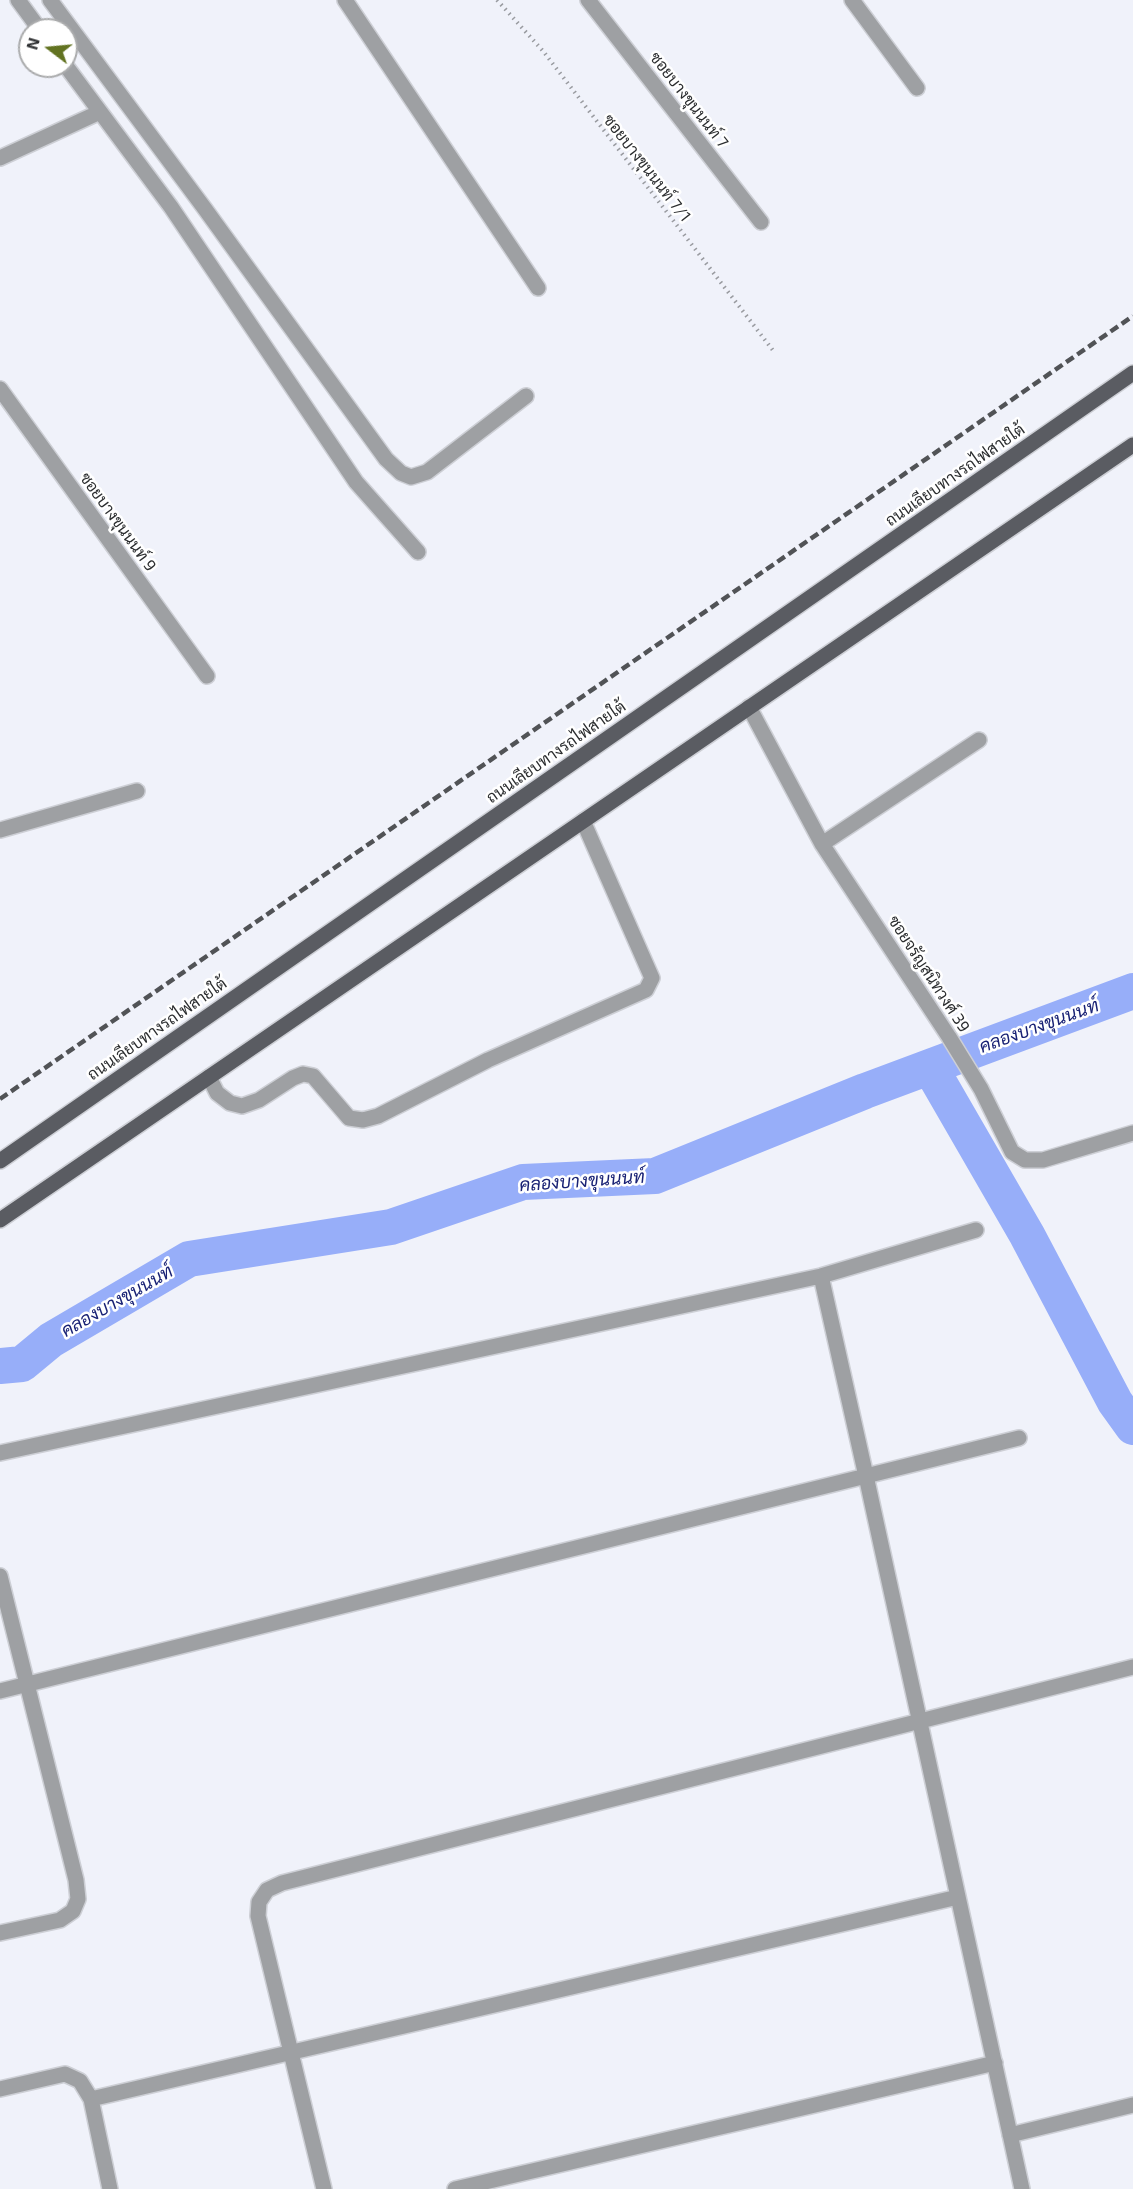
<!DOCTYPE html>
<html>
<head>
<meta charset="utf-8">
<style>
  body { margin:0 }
  #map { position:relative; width:1133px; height:2189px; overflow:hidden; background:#f0f2fa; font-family:"Exo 2",sans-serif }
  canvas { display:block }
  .north { position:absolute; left:18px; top:18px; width:60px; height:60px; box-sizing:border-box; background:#fff; border:2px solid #aaabac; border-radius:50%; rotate:286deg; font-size:16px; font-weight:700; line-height:24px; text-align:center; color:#2b2d2f }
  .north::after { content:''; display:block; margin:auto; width:21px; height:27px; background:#627321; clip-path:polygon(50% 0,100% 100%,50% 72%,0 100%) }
</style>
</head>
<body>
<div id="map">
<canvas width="1133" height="2189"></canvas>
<div class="north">N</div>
</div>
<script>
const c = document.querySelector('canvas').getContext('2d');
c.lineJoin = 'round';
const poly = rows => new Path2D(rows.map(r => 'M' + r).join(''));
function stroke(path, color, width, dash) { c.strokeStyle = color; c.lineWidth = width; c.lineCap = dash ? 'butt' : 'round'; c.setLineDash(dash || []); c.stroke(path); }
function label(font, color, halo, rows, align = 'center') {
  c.font = font + ' "Exo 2",Sarabun,sans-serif'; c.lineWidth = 5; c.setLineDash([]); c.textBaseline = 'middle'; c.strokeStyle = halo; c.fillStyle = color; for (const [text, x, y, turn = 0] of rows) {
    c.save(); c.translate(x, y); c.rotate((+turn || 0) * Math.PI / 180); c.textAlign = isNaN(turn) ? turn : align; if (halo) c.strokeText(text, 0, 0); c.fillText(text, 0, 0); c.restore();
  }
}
const canal = poly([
  [930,1067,1027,1235,1115,1402,1133,1427],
  [0,1366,22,1364,51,1340,189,1259,391,1227,523,1182,655,1176,865,1091,1133,991]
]);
const path = poly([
  [497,0,543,51,775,353]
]);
const minor = poly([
  [18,0,40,30],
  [50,0,205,209,386,459,401,473,411,477,427,472,526,396],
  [345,0,538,288],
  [588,0,761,222],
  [852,0,917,88],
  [66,66,171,207,356,482,418,552],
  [0,158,100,112],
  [0,389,207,676],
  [749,707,822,844,949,1037,981,1089,1012,1152,1025,1160,1043,1160,1133,1133],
  [0,830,137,791],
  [822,844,979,740],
  [209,1077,217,1093,230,1103,242,1106,259,1100,293,1078,303,1074,313,1076,349,1118,363,1120,378,1116,488,1060,646,990,652,978,583,821],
  [821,1276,866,1476,1022,2189],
  [0,1453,821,1276,976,1230],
  [0,1576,76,1880,78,1899,73,1911,60,1920,0,1933],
  [0,1691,1019,1438],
  [0,2089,65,2074,80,2081,91,2099,110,2189],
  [91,2099,958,1897],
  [1010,2135,1133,2105],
  [324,2189,258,1916,259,1902,267,1890,282,1883,1133,1667],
  [455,2189,995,2063]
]);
const major = poly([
  [0,1161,1133,373],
  [0,1220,1133,445]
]);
const rail = poly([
  [0,1099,1133,316]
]);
const streetNames = [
  ["ซอยบางขุนนนท์ 7",689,100,52],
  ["ซอยบางขุนนนท์ 7/1",647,168,52],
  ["ถนนเลียบทางรถไฟสายใต้",955,475,-35],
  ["ซอยบางขุนนนท์ 9",118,522,54],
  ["ถนนเลียบทางรถไฟสายใต้",556,752,-35],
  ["ซอยจรัญสนิทวงศ์ 39",929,974,57],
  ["ถนนเลียบทางรถไฟสายใต้",157,1029,-35]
];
const waterNames = [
  ["คลองบางขุนนนท์",1039,1026,-20],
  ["คลองบางขุนนนท์",582,1181,-4],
  ["คลองบางขุนนนท์",117,1301,-30]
];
stroke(canal, '#97aef9', 36);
stroke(minor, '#cdcfd5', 18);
stroke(major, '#cdcfd5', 18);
stroke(path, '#999ba0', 4, [1.5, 4.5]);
stroke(minor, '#9ea0a3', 15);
stroke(major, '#5a5c62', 15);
stroke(rail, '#515356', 4.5, [9, 4.5]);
label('16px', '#2b2d2f', '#fff', streetNames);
label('italic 18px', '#192275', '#fff', waterNames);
</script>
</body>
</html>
